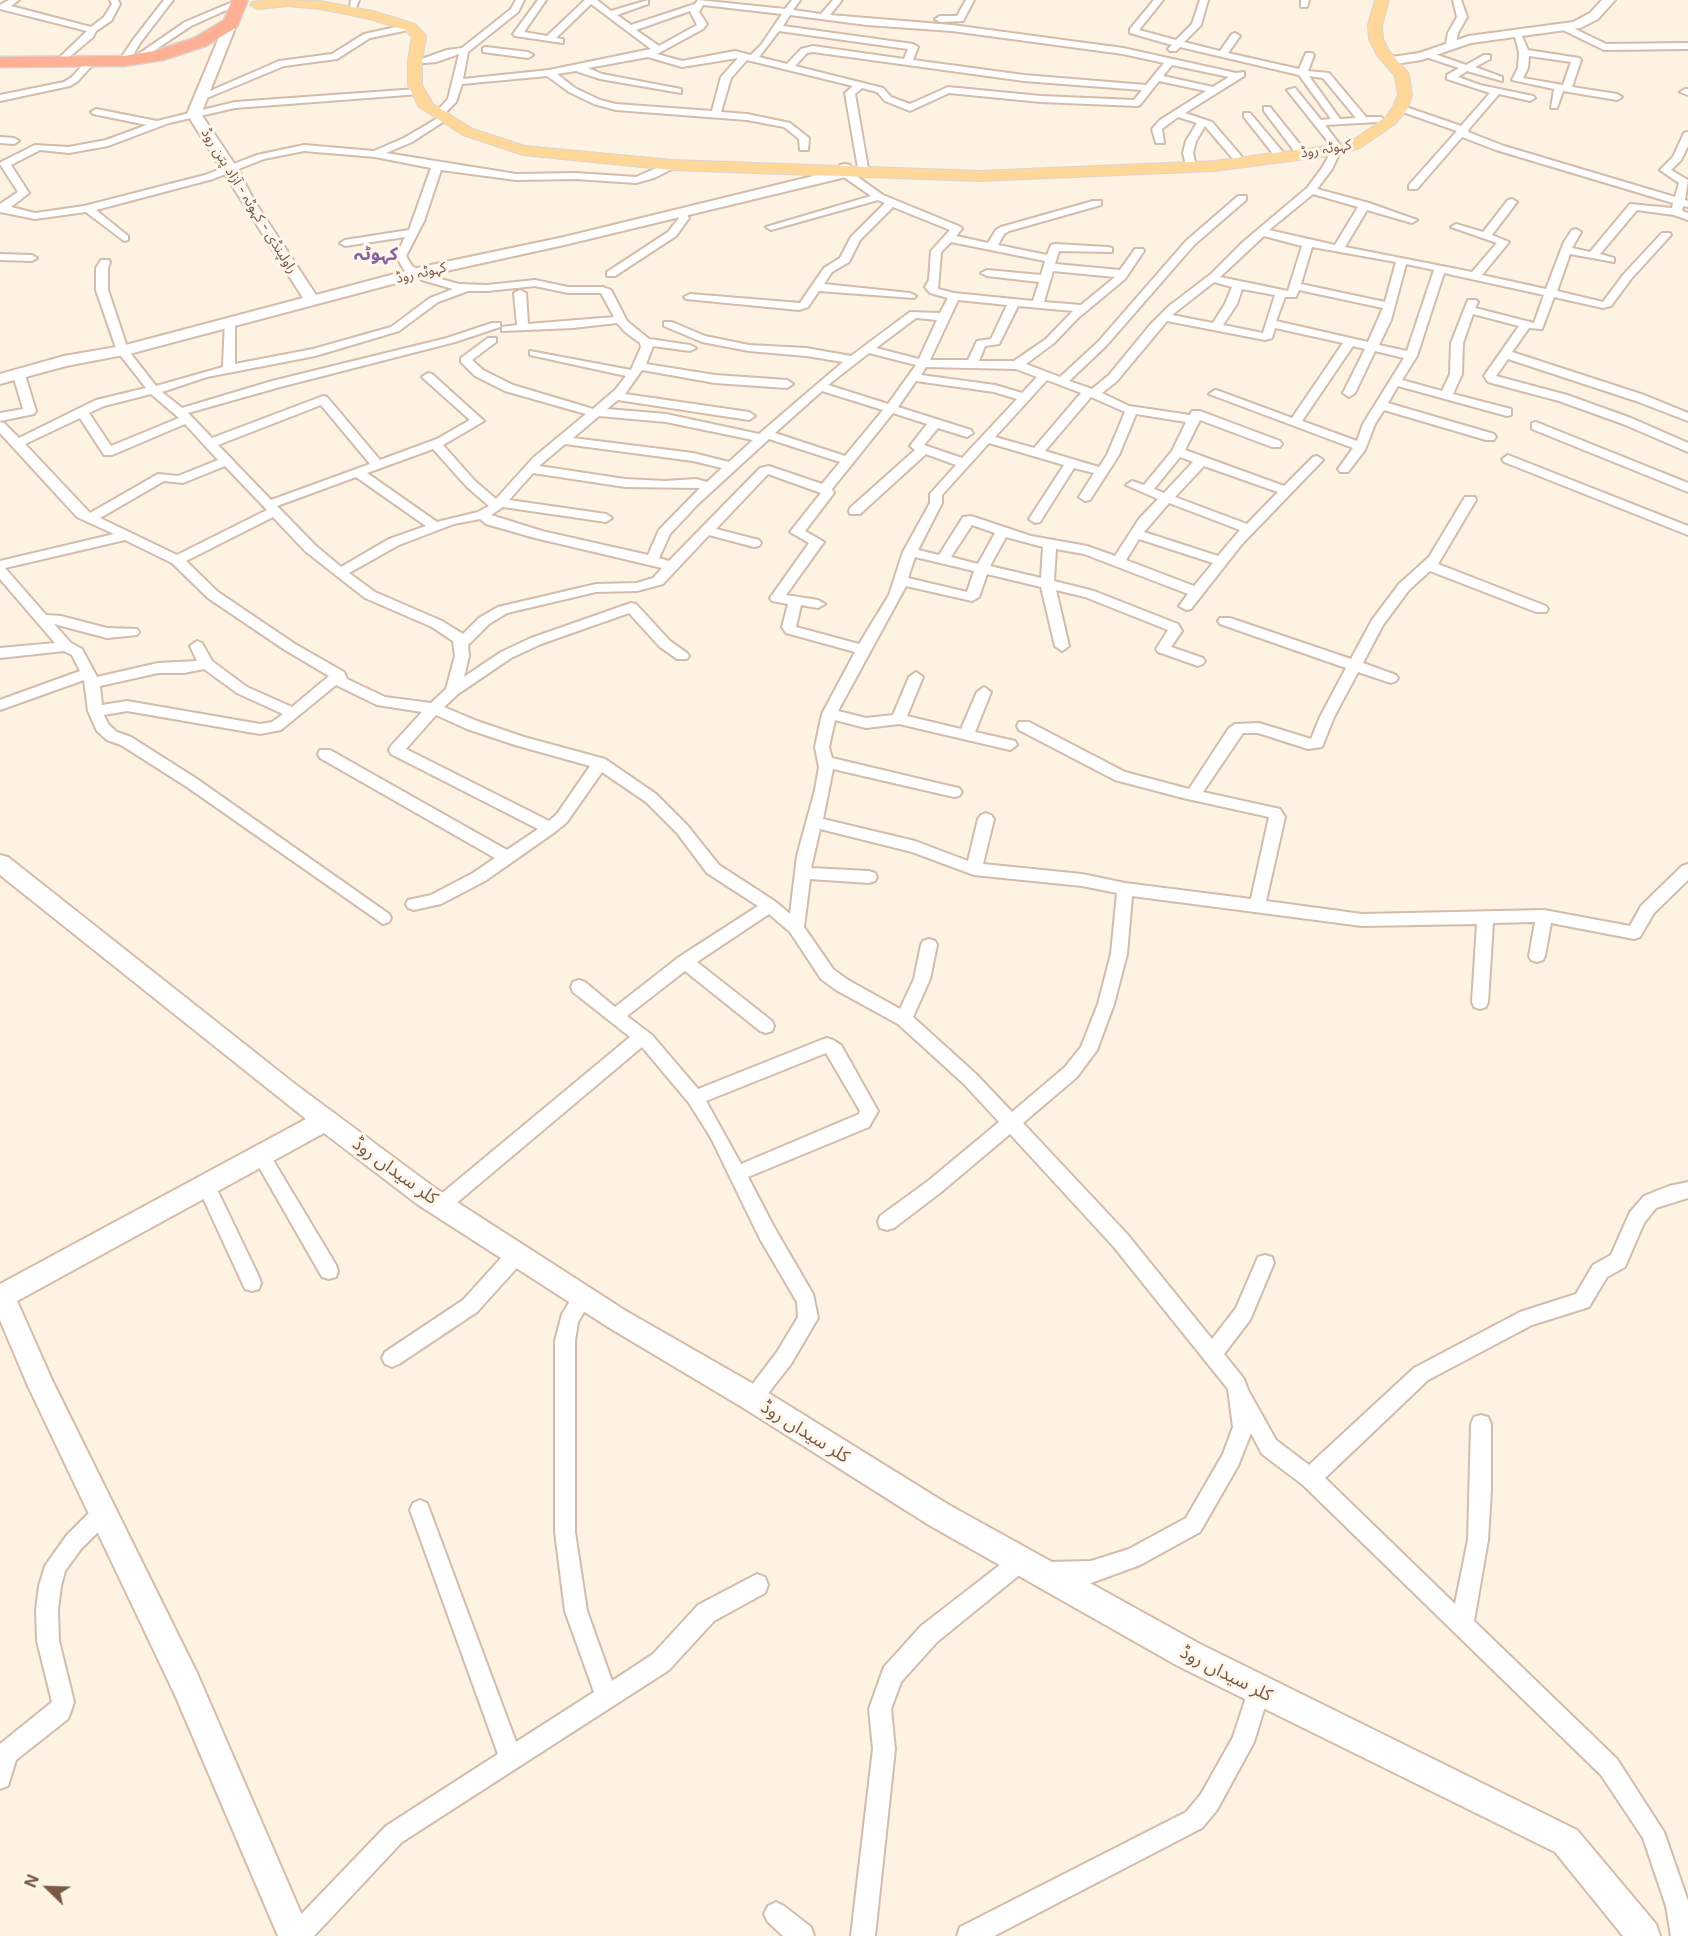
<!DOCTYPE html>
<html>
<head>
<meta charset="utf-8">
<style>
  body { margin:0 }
  #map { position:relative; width:1688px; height:1936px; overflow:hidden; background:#fef3e3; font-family:Inter,sans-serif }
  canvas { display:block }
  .north { position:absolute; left:18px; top:1858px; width:60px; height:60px; -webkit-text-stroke:4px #fff7eb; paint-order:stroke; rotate:293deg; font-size:16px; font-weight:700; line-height:24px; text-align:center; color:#795846 }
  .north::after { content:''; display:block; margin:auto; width:21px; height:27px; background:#795846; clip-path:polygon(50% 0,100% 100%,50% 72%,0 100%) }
</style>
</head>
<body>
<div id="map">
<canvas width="1688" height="1936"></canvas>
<div class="north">N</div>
</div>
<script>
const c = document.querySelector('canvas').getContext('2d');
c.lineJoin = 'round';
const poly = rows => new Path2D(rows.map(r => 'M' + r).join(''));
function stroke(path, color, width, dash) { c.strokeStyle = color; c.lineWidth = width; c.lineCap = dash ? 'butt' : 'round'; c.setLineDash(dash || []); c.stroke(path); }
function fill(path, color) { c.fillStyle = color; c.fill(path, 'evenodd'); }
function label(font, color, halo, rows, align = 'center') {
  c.font = font + ' Inter,"Noto Sans Arabic",sans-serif'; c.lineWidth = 6; c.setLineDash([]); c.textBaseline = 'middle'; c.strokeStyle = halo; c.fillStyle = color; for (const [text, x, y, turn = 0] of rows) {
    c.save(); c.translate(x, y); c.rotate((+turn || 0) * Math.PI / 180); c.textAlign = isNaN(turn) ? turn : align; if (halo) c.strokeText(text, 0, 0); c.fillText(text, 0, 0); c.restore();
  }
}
const street = poly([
  [9,0,19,0,11,6,91,27,104,17,112,4,110,0,118,0,120,4,111,21,96,31,93,37,61,64,58,63,58,59,87,31,0,9,0,5,9,0],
  [164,0,173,0,140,43,130,60,185,22,235,1,242,3,191,26,137,62,129,60,127,63,121,63,119,61,133,40,164,0],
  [351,0,359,0,356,8,350,8,351,0],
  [516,0,524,0,518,12,468,52,463,79,549,70,651,49,591,4,556,38,563,39,563,43,515,36,513,34,538,0,546,0,524,32,547,36,585,0,597,0,611,11,648,0,648,4,617,15,631,25,695,4,698,0,785,9,792,0,800,0,793,10,821,14,833,0,842,0,830,15,952,25,1123,48,1236,73,1244,72,1244,76,1185,113,1212,122,1242,157,1233,159,1205,126,1196,141,1193,153,1196,167,1187,169,1183,153,1186,141,1197,123,1178,117,1162,129,1164,143,1156,143,1152,129,1160,120,1206,91,1159,81,1140,105,1137,106,1041,102,949,93,910,111,885,101,877,92,862,88,855,94,868,168,863,171,858,168,845,93,853,86,747,60,731,78,721,112,747,114,790,123,809,138,808,150,800,150,799,139,784,127,747,120,616,110,594,104,569,92,547,76,462,84,456,102,446,112,440,112,438,110,448,99,459,54,436,62,424,63,419,60,447,50,462,48,511,9,516,0],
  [703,5,782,14,761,45,751,55,735,51,682,61,657,54,703,29,707,24,699,12,703,5],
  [690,11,697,25,659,46,636,30,690,11],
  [790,15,867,25,952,31,1123,54,1164,63,1146,85,1024,75,913,60,918,47,913,44,783,26,790,15],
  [779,31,908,49,904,59,813,46,801,49,787,64,759,57,779,31],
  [813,52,1024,81,1142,90,1134,100,1041,96,948,87,910,104,891,97,883,88,795,66,807,53,813,52],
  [648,57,682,67,738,58,721,77,712,111,616,104,600,100,575,88,557,74,576,71,600,79,681,93,681,89,602,74,588,68,648,57],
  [1172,65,1229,77,1213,87,1163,76,1172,65],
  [966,0,974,0,963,21,940,22,935,19,940,16,957,16,966,0],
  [1154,0,1163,0,1139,30,1176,40,1192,24,1200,0,1208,0,1201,25,1184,42,1220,51,1232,34,1235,33,1240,36,1228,53,1299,69,1306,53,1312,53,1314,55,1308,71,1329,73,1366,117,1381,117,1383,119,1378,122,1325,125,1340,145,1338,147,1341,150,1332,169,1317,189,1369,203,1417,220,1412,223,1367,210,1345,247,1472,272,1497,243,1451,227,1456,224,1483,232,1508,200,1512,199,1517,202,1492,235,1509,242,1482,275,1546,289,1564,242,1572,230,1576,229,1581,232,1572,248,1590,252,1630,204,1672,208,1673,203,1496,150,1462,137,1417,189,1409,189,1409,185,1457,131,1397,110,1397,106,1403,106,1461,126,1490,93,1447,79,1447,75,1459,68,1423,56,1423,52,1429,52,1466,65,1484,55,1490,55,1490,59,1475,67,1502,77,1502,81,1467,71,1458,77,1480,85,1533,96,1535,98,1530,101,1499,94,1469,129,1468,132,1504,146,1675,197,1679,183,1660,170,1673,157,1684,133,1688,132,1688,146,1681,160,1671,170,1688,180,1685,200,1688,201,1688,207,1683,206,1682,211,1688,213,1688,220,1674,215,1637,210,1600,254,1614,258,1614,262,1570,254,1557,291,1603,302,1623,275,1662,233,1670,233,1671,235,1631,279,1611,306,1603,308,1554,297,1542,329,1529,328,1512,352,1644,395,1688,413,1688,421,1636,401,1508,359,1496,376,1567,395,1631,418,1688,443,1688,452,1623,424,1559,401,1488,382,1484,376,1519,326,1473,314,1463,343,1462,374,1453,394,1511,409,1511,415,1507,416,1398,386,1388,403,1494,434,1496,437,1494,440,1486,440,1384,410,1375,424,1365,450,1348,472,1340,472,1338,469,1353,448,1209,394,1215,390,1219,391,1292,418,1343,343,1275,328,1272,338,1265,340,1167,321,1117,381,1102,393,1129,406,1190,415,1192,411,1200,411,1280,441,1282,444,1280,447,1272,447,1200,420,1185,450,1284,486,1313,457,1317,456,1323,460,1242,544,1191,609,1186,610,1179,606,1188,594,1084,554,1056,549,1054,581,1094,591,1178,624,1182,631,1171,647,1203,658,1205,661,1203,664,1198,666,1158,652,1156,649,1168,630,1085,597,1056,590,1069,646,1062,651,1055,646,1041,587,987,574,979,597,972,601,906,586,838,711,866,718,893,715,909,677,916,672,923,677,907,716,961,729,977,692,984,687,991,692,975,732,1015,741,1017,745,1010,750,899,724,866,728,835,720,829,747,832,758,954,787,959,788,962,792,959,796,954,797,833,769,823,819,915,841,968,861,978,819,981,815,986,813,991,815,994,819,983,864,1082,874,1125,883,1251,899,1269,817,1183,798,1115,780,1019,730,1017,726,1019,722,1029,722,1125,772,1189,789,1229,728,1235,724,1259,723,1311,739,1320,717,1346,668,1220,624,1218,621,1220,618,1230,618,1351,659,1372,620,1399,584,1429,557,1465,497,1475,497,1476,500,1438,564,1546,606,1548,609,1546,612,1536,612,1430,571,1409,590,1383,625,1363,663,1396,675,1398,678,1396,681,1391,683,1358,672,1334,717,1322,747,1308,749,1258,733,1243,733,1203,792,1280,809,1285,817,1266,901,1362,914,1544,910,1630,926,1641,906,1682,866,1688,864,1688,880,1654,913,1640,937,1634,939,1551,923,1545,956,1543,960,1537,962,1531,960,1529,956,1535,922,1493,923,1488,1002,1486,1007,1480,1009,1474,1007,1472,1002,1477,924,1362,926,1132,896,1127,954,1114,1004,1097,1050,1077,1077,1023,1123,1127,1234,1212,1339,1236,1308,1258,1257,1265,1255,1272,1257,1274,1263,1250,1320,1224,1354,1244,1379,1248,1390,1276,1440,1309,1465,1414,1368,1520,1312,1576,1294,1593,1265,1611,1255,1630,1212,1644,1196,1669,1186,1688,1182,1688,1198,1656,1208,1644,1223,1625,1267,1607,1277,1589,1307,1532,1325,1428,1380,1325,1478,1455,1604,1468,1540,1471,1424,1474,1417,1481,1415,1488,1417,1491,1424,1491,1491,1488,1540,1474,1621,1617,1759,1664,1832,1688,1901,1688,1936,1671,1936,1666,1906,1643,1838,1601,1775,1303,1485,1262,1454,1251,1433,1238,1466,1200,1532,1140,1565,1091,1583,1049,1584,1041,1581,1038,1573,1041,1565,1049,1562,1091,1561,1129,1549,1186,1518,1223,1454,1233,1427,1228,1389,1113,1246,1010,1134,940,1193,894,1228,887,1230,880,1228,878,1222,880,1216,928,1181,999,1122,964,1084,898,1024,836,990,821,979,790,932,769,914,697,962,772,1021,774,1026,772,1031,766,1033,760,1031,685,971,627,1016,652,1035,698,1089,821,1040,827,1038,833,1040,841,1045,878,1111,869,1127,748,1177,774,1227,813,1294,818,1318,791,1364,759,1405,752,1407,745,1405,742,1398,777,1352,798,1317,797,1302,760,1239,711,1138,689,1103,642,1047,447,1211,441,1213,435,1211,432,1205,435,1199,630,1037,573,992,571,987,573,982,579,980,585,982,615,1007,679,957,758,906,707,873,677,833,646,802,602,772,567,822,555,832,485,881,441,904,414,910,408,908,406,904,408,900,431,895,473,873,495,858,320,758,318,754,320,750,330,750,507,850,538,829,391,754,389,750,391,746,422,712,377,705,336,685,281,730,260,734,127,711,104,715,108,724,117,732,131,737,197,779,389,914,391,918,389,922,383,924,187,787,121,745,107,740,97,731,88,711,84,680,0,710,0,700,80,671,72,655,64,651,0,658,0,648,55,643,0,579,0,561,114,534,77,517,0,433,0,422,4,423,19,438,96,400,146,388,117,351,96,290,96,268,101,260,109,260,110,262,108,268,108,290,128,350,156,386,223,367,225,319,233,319,235,321,235,364,313,349,391,327,430,298,453,289,422,280,404,270,396,256,405,237,345,246,340,243,345,240,409,230,431,168,375,157,304,151,264,159,213,179,96,210,128,236,128,240,124,241,86,212,35,219,0,212,0,204,18,192,0,164,1,162,35,145,69,147,106,140,147,125,93,114,91,112,96,109,157,121,235,102,417,89,422,92,420,94,235,108,169,123,108,146,69,153,40,150,11,165,29,193,11,207,35,213,84,206,205,175,257,155,304,145,374,151,404,138,443,115,446,116,446,120,412,142,386,153,516,174,576,173,636,177,668,163,676,163,676,167,654,178,636,183,576,179,516,180,441,170,424,221,406,256,412,266,430,276,459,284,487,285,535,280,568,287,603,287,611,290,627,321,649,339,690,345,696,348,690,351,653,346,646,364,715,375,787,380,793,384,787,388,715,383,642,370,625,394,749,412,755,416,749,420,618,400,607,409,666,414,759,434,843,362,806,356,749,351,702,342,664,326,664,322,672,322,705,336,749,345,806,348,851,356,910,312,940,313,948,298,930,293,925,287,929,280,931,251,950,230,893,207,860,240,849,262,832,272,824,284,910,293,916,296,914,298,819,291,808,307,799,310,686,299,684,297,690,294,800,303,824,268,840,258,851,237,885,203,878,200,771,230,766,227,871,196,841,175,841,171,849,171,883,195,961,227,962,229,956,236,988,243,996,230,1001,227,1093,201,1101,201,1101,205,1009,231,1004,234,998,245,1047,255,1051,245,1055,244,1108,247,1112,248,1112,252,1059,251,1055,264,1120,270,1135,249,1143,249,1144,251,1125,279,1078,318,1054,343,1026,364,1060,377,1098,342,1186,241,1238,196,1246,196,1246,200,1194,245,1106,346,1069,381,1092,389,1109,375,1150,325,1169,306,1211,274,1243,242,1307,188,1322,168,1333,148,1287,90,1295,88,1321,120,1331,119,1299,75,1180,47,1176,51,1170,51,1168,49,1172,45,1130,33,1130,29,1154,0],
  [1309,76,1323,78,1356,118,1340,119,1309,76],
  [1313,194,1358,207,1335,245,1269,230,1313,194],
  [1264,236,1302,246,1288,291,1220,277,1264,236],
  [951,242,1045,261,1041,275,987,270,981,273,987,276,1039,282,1033,301,954,293,938,289,941,252,951,242],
  [1312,247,1396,262,1385,302,1301,284,1312,247],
  [1406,264,1434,270,1407,351,1379,345,1391,320,1406,264],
  [1053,271,1115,277,1081,305,1044,302,1053,271],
  [1444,273,1544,295,1534,323,1475,308,1478,302,1476,300,1468,300,1451,343,1450,374,1442,391,1402,380,1417,356,1444,273],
  [1214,282,1232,287,1225,304,1213,323,1172,315,1214,282],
  [535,286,568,293,601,293,614,317,528,324,526,293,520,290,514,293,517,325,502,327,502,331,573,328,617,323,625,332,640,343,641,347,631,370,530,351,530,355,626,376,615,390,593,409,513,385,483,370,472,360,496,342,496,338,488,338,461,358,461,362,475,376,505,391,586,414,533,458,496,499,475,481,443,445,484,421,432,374,428,373,422,377,470,420,437,439,380,460,327,397,323,396,212,438,188,413,280,387,455,342,500,327,500,323,492,323,447,338,272,381,182,408,162,392,207,377,315,356,399,331,438,302,468,291,487,291,535,286],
  [1242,289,1275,295,1263,333,1223,325,1237,304,1242,289],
  [1299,290,1383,308,1368,342,1276,321,1285,297,1296,297,1299,290],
  [958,300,1007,305,991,339,977,341,968,360,930,360,958,300],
  [1018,306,1073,311,1046,339,1014,361,979,361,985,346,999,344,1018,306],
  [916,318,937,320,919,359,876,348,916,318],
  [1353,346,1365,349,1343,393,1349,397,1355,393,1375,351,1404,358,1363,424,1357,441,1302,421,1353,346],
  [869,353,916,365,888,404,828,385,869,353],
  [926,367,1016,369,1037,377,1022,393,995,385,921,375,926,367],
  [1047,380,1081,393,1034,448,995,437,1047,380],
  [916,381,994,392,1017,399,962,458,924,445,938,428,967,437,973,433,971,430,898,407,916,381],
  [822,391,883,410,845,456,775,433,822,391],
  [151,394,179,418,111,446,89,413,104,406,151,394],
  [1091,397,1125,412,1107,455,1099,467,1045,451,1091,397],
  [321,405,370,464,271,500,218,445,321,405],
  [893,413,927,424,910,446,915,450,850,508,849,511,850,514,860,514,926,454,956,465,930,494,930,503,903,552,889,595,859,644,796,627,801,605,818,608,825,604,818,600,786,595,824,542,805,531,834,493,832,489,893,413],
  [1136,414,1186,422,1172,451,1144,485,1132,481,1126,485,1158,499,1139,519,1115,556,1087,546,1031,536,971,516,963,517,939,555,918,550,942,503,942,495,989,443,1064,465,1029,519,1035,523,1040,522,1074,468,1094,473,1079,497,1085,501,1090,500,1119,455,1136,414],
  [599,416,666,422,753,440,729,462,693,453,573,438,599,416],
  [80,418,104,455,112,455,185,424,218,460,178,476,158,474,90,513,25,444,80,418],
  [769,439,840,462,822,484,769,466,760,468,669,561,659,558,670,534,698,504,769,439],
  [565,444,693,461,722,468,707,482,696,479,665,481,625,479,539,466,565,444],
  [433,449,467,487,489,506,478,512,437,522,367,473,433,449],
  [1180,457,1193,462,1164,493,1154,489,1180,457],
  [225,466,267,510,177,555,100,518,164,481,183,483,225,466],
  [1204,466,1278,492,1247,524,1175,497,1204,466],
  [533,473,625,487,700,488,659,530,648,555,542,531,491,515,503,507,606,522,612,518,606,514,509,500,533,473],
  [768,474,821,493,790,532,809,543,770,598,772,601,788,604,782,627,786,633,855,652,822,714,815,747,819,767,815,790,797,856,790,914,776,902,719,865,687,825,656,794,605,759,524,737,477,721,444,707,458,694,511,658,541,644,629,613,660,647,677,659,687,659,689,656,687,653,670,641,636,604,631,603,531,638,501,652,464,677,469,656,468,645,489,624,507,613,596,592,637,591,663,584,709,535,754,547,759,546,761,543,759,540,716,529,768,474],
  [356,477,426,526,389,539,341,567,315,545,277,506,356,477],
  [1169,503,1240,530,1218,556,1144,532,1169,503],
  [273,517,305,551,365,598,432,627,453,641,455,656,446,689,431,703,385,697,347,679,344,672,295,644,218,592,186,561,273,517],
  [480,519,486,524,535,538,662,568,653,578,637,583,596,584,498,607,479,618,463,634,442,621,375,592,349,573,399,545,454,524,480,519],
  [972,525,995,533,978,564,951,557,972,525],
  [1006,537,1043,547,1041,578,990,566,1006,537],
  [1139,539,1213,563,1194,586,1126,560,1139,539],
  [125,540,172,563,208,598,285,650,329,676,292,707,247,687,212,661,202,643,197,641,190,646,197,661,158,663,97,677,82,649,71,643,54,624,107,638,137,635,139,632,137,629,107,628,61,616,46,615,5,568,125,540],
  [915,557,974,571,967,592,908,578,915,557],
  [204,669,237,693,283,714,272,722,260,724,127,701,102,705,100,686,158,673,184,673,204,669],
  [436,715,467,729,515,745,590,766,557,814,549,821,406,749,436,715],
  [820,829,912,852,974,875,1082,886,1117,893,1111,954,1098,1004,1081,1047,1065,1067,1012,1112,976,1074,913,1017,930,979,937,945,935,941,929,939,923,941,921,945,914,979,900,1009,848,980,833,969,804,927,810,879,869,883,875,881,877,877,875,873,869,871,811,868,820,829],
  [826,1053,860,1111,859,1114,741,1164,706,1101,826,1053],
  [1301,0,1309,0,1307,7,1301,7,1301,0],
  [1453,0,1461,0,1467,17,1458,33,1456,44,1451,47,1446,44,1448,33,1457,17,1453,0],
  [410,24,413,25,413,29,370,38,337,59,284,66,202,100,194,98,279,61,332,54,364,34,410,24],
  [1563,26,1569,26,1606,44,1688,43,1688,49,1604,50,1563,30,1563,26],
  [1514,32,1520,32,1528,50,1579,58,1581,60,1572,87,1617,94,1622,97,1617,100,1563,91,1557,108,1551,108,1554,89,1512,80,1518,68,1519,53,1514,32],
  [1529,56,1571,62,1563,85,1523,78,1528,68,1529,56],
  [486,47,528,52,533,55,528,58,483,52,483,48,486,47],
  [88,59,96,61,78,81,70,86,0,101,0,95,64,82,72,77,88,59],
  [1685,89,1688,89,1688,95,1680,92,1685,89],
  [1264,107,1270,107,1306,152,1306,156,1298,156,1264,111,1264,107],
  [1244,113,1250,113,1282,151,1282,155,1274,155,1244,117,1244,113],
  [0,137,14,138,19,141,14,144,0,143,0,137],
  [681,209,685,210,689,218,676,236,615,276,607,276,607,272,668,232,679,218,676,212,681,209],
  [0,254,32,255,37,258,32,261,0,260,0,254],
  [19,371,25,375,36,411,34,414,0,421,0,413,23,409,13,375,19,371],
  [1536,422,1688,483,1688,492,1532,429,1532,423,1536,422],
  [1508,455,1688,526,1688,535,1504,462,1502,459,1508,455],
  [261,1147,267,1150,336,1265,338,1271,336,1277,329,1279,322,1277,255,1160,252,1155,255,1150,261,1147],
  [206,1177,212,1179,259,1277,261,1283,259,1289,252,1291,245,1289,197,1185,200,1179,206,1177],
  [517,1246,524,1248,526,1254,524,1260,477,1312,399,1364,392,1367,385,1364,382,1358,385,1352,463,1300,510,1248,517,1246],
  [583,1288,590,1291,593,1297,578,1322,575,1341,575,1532,587,1611,612,1681,653,1654,698,1605,757,1574,765,1577,768,1585,765,1593,714,1621,669,1670,402,1842,314,1936,286,1936,289,1927,386,1826,498,1754,410,1510,413,1503,420,1500,427,1503,516,1742,594,1692,565,1611,555,1532,555,1341,562,1314,576,1291,583,1288],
  [103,1503,110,1506,113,1513,110,1520,81,1549,65,1571,61,1586,58,1610,59,1641,74,1702,71,1711,68,1719,16,1760,8,1786,0,1789,0,1744,52,1702,37,1641,36,1610,39,1586,45,1566,67,1535,96,1506,103,1503],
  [1021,1550,1028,1554,1032,1561,1028,1568,937,1642,901,1682,891,1709,895,1749,875,1936,851,1936,873,1749,869,1709,884,1667,921,1626,1014,1554,1021,1550],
  [1259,1679,1267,1682,1270,1690,1254,1742,1217,1810,1202,1828,994,1936,957,1936,960,1927,1186,1812,1201,1794,1233,1737,1251,1682,1259,1679],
  [776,1902,784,1906,811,1927,814,1936,783,1936,768,1922,764,1914,768,1906,776,1902]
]);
const secondary = poly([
  [1602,0,1615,0,1598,19,1580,28,1471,43,1421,60,1390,65,1384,61,1385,58,1419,53,1469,36,1573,22,1590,13,1602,0],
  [231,19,237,23,201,114,238,169,253,199,316,295,417,268,564,237,838,170,840,165,845,164,850,165,852,173,850,176,564,245,419,277,129,354,66,366,0,384,0,374,64,356,122,346,303,298,187,114,225,23,231,19],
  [0,855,8,857,295,1084,435,1188,626,1311,762,1389,949,1505,1200,1644,1577,1830,1656,1924,1660,1936,1623,1936,1555,1852,1178,1666,929,1525,742,1407,608,1327,417,1204,324,1133,17,1301,52,1380,197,1673,311,1936,278,1936,175,1695,28,1386,0,1320,0,1284,306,1119,0,875,0,855]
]);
const primary = poly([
  [266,0,320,1,373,11,415,24,426,36,422,60,422,85,433,104,473,129,525,146,672,160,980,171,1214,161,1335,145,1350,142,1385,118,1393,107,1398,95,1395,76,1377,55,1369,39,1368,25,1375,0,1389,0,1382,25,1383,39,1389,51,1409,74,1412,95,1408,108,1395,124,1360,148,1336,155,1214,171,980,181,672,170,523,155,463,135,419,107,408,85,408,60,412,37,405,30,370,19,320,9,288,6,257,9,250,5,252,2,266,0]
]);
const highway = poly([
  [232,0,248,0,237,27,206,46,163,60,124,66,0,67,0,57,124,56,154,51,194,38,216,25,224,20,232,0]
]);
const farStreetnames = [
  ["کہوٹہ روڈ",1326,149,-10],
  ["راولپنڈی - کہوٹہ - آزاد پتن روڈ",249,201,58],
  ["کہوٹہ روڈ",421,273,-13]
];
const farDistrictnames = [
  ["کہوٹہ",376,255]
];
const nearStreetnames = [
  ["کلر سیداں روڈ",395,1171,36],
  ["کلر سیداں روڈ",805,1432,32],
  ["کلر سیداں روڈ",1226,1674,27]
];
stroke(street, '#d3bcab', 4);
stroke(secondary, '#d6bca8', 4);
stroke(primary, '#dcd4cf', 2);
stroke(highway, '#dcd4cf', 3);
fill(street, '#fff');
fill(secondary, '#fff');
fill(primary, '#ffd899');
fill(highway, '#feaf94');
label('14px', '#795846', '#fff7eb', farStreetnames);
label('bold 18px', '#88619d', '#fff7eb', farDistrictnames);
label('18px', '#795846', '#fff7eb', nearStreetnames);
</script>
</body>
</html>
